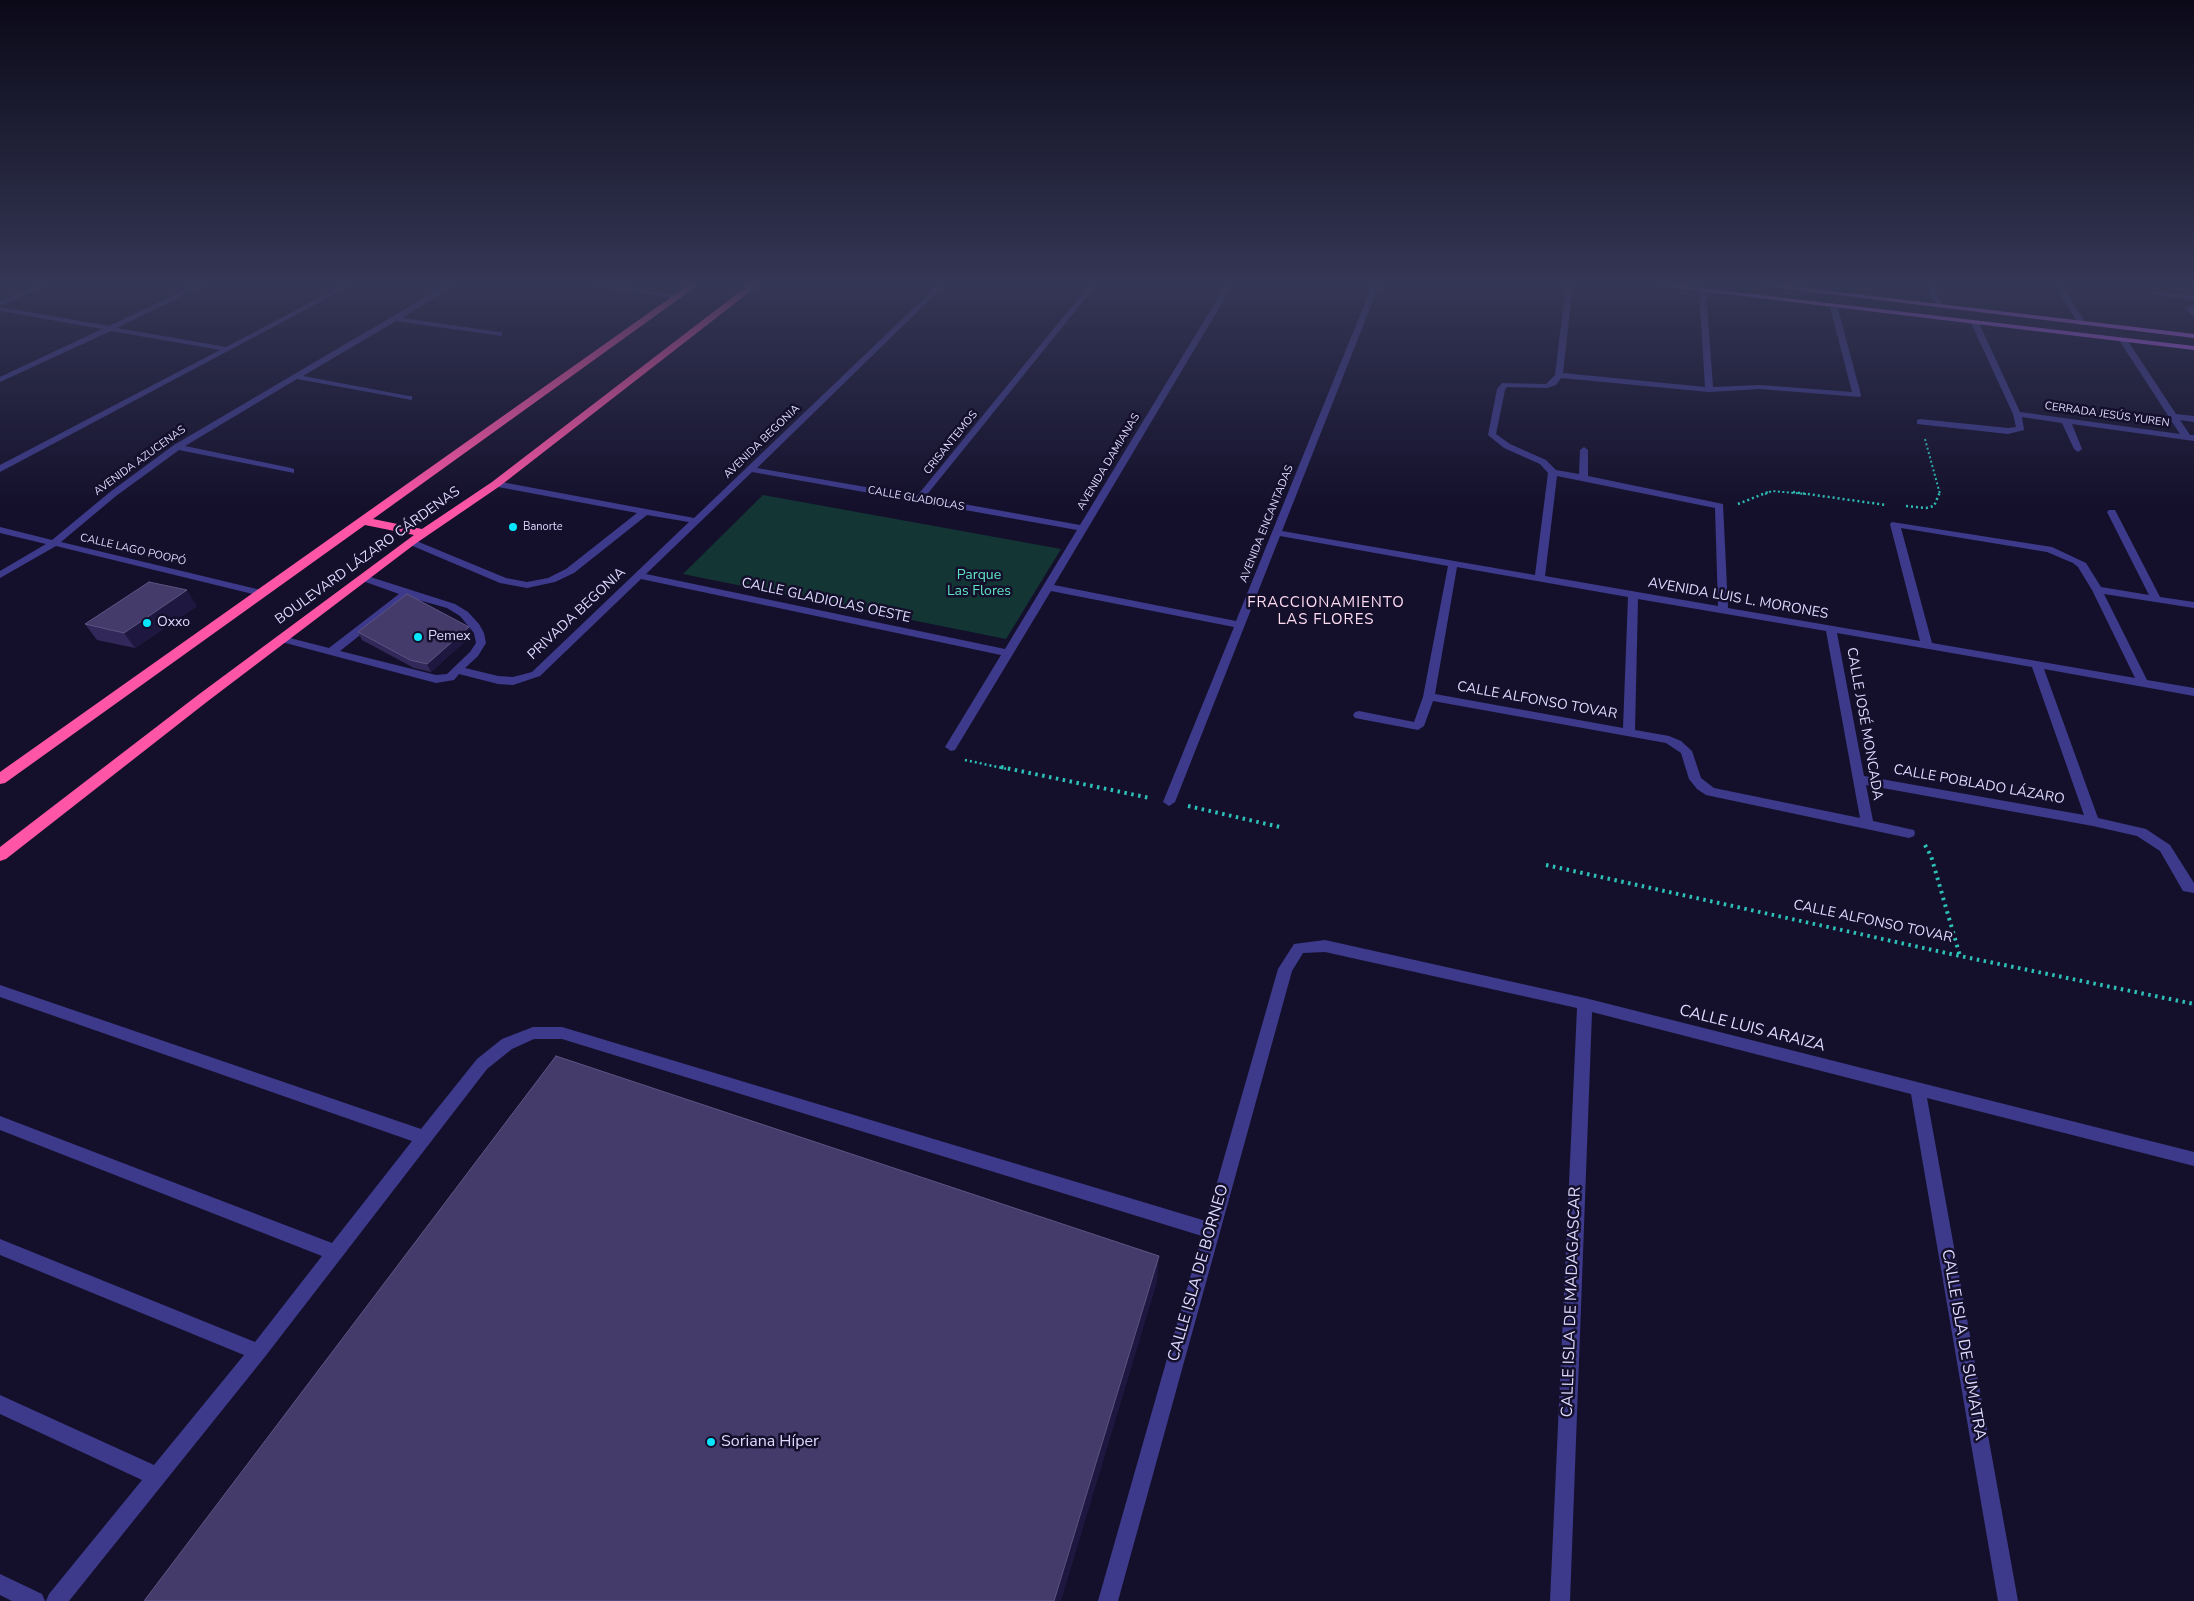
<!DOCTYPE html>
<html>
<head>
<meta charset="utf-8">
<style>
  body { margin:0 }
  canvas { display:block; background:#14102b }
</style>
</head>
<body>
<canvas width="2194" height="1601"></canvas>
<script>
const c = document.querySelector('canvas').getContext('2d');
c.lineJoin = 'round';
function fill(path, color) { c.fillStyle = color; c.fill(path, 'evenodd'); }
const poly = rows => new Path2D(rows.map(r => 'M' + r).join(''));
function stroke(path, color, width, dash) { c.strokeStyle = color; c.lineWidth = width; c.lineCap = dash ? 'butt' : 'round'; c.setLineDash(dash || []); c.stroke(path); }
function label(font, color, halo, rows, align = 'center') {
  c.font = font + ' "Nunito Sans",sans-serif'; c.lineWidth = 5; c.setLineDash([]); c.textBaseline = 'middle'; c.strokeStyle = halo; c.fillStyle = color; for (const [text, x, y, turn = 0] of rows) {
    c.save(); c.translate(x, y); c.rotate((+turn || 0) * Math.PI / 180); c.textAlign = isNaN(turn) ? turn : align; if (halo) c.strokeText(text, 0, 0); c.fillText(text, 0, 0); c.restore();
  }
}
const green = poly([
  [763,495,1061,549,1006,639,683,574]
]);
const pathFar2 = poly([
  [1925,439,1940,494],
  [1765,494,1772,491,1806,494]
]);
const pathFar1 = poly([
  [1793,492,1886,505],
  [1738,504,1768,492],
  [1906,506,1926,508,1934,506,1940,492],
  [965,760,1007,769]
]);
const path = poly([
  [1001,767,1150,798],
  [1188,806,1280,827],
  [1925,845,1931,856,1960,956],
  [1546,865,1960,956,2194,1004]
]);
const minor = poly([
  [42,283,52,283,0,306,0,301,42,283],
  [199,283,209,283,117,328,226,347,347,283,356,283,0,472,0,465,220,350,111,331,0,382,0,377,102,329,0,311,0,307,109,326,199,283],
  [449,283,458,283,402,318,499,332,502,332,502,336,396,321,303,376,409,396,412,396,412,400,297,379,185,446,291,468,294,469,294,473,179,450,116,496,61,542,265,591,265,595,261,596,56,546,0,578,0,571,46,544,0,533,0,527,52,540,110,492,174,445,449,283],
  [577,283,597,283,677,295,681,297,677,299,577,283],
  [940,283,947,283,757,468,917,496,1091,283,1098,283,925,497,1080,525,1227,283,1234,283,1054,585,1236,621,1373,283,1380,283,1282,531,1535,575,1548,473,1540,464,1504,448,1488,435,1497,389,1502,383,1546,384,1555,375,1566,283,1573,283,1563,373,1705,387,1699,289,1706,291,1713,387,1760,385,1852,392,1830,307,1837,305,1861,395,1860,397,1760,389,1709,392,1561,378,1556,385,1547,388,1507,387,1505,390,1496,434,1510,444,1546,460,1556,470,1579,474,1580,450,1584,447,1588,450,1588,476,1723,504,1728,608,1920,641,1890,524,1892,522,2052,547,2086,563,2101,587,2149,595,2107,512,2109,510,2115,510,2160,597,2194,602,2194,608,2104,594,2147,680,2194,688,2194,696,2044,669,2098,818,2146,829,2170,845,2194,883,2194,893,2183,891,2160,851,2137,836,2093,826,1866,785,1873,821,1914,830,1915,833,1914,836,1909,838,1706,795,1697,789,1689,779,1681,753,1666,743,1433,701,1424,726,1418,730,1355,718,1353,715,1355,712,1359,711,1414,722,1423,697,1448,566,1280,536,1175,802,1169,806,1163,802,1234,627,1051,591,955,750,951,751,945,747,1001,655,641,579,540,676,513,685,498,684,459,674,454,680,436,683,278,641,277,639,282,636,329,648,399,594,360,580,360,576,364,575,455,604,468,612,479,624,484,633,486,643,478,656,465,668,498,676,513,677,532,672,689,522,647,515,574,573,555,582,527,588,500,583,408,544,408,540,414,540,506,578,527,582,548,578,566,569,637,513,493,486,493,482,496,481,694,518,940,283],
  [752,472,1077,530,1005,649,646,574,752,472],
  [1557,476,1715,508,1718,606,1545,576,1557,476],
  [1901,528,2047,552,2073,563,2078,567,2092,590,2135,678,1932,643,1901,528],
  [1457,567,1628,597,1623,728,1435,694,1457,567],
  [408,597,447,608,460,616,474,633,476,643,470,652,447,674,436,675,340,651,408,597],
  [1638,599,1826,631,1860,818,1714,788,1701,778,1692,751,1681,741,1669,736,1635,730,1638,599],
  [1837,633,2032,667,2084,815,1864,776,1837,633],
  [1801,283,1808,283,1808,293,1802,293,1801,283],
  [1926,283,1933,283,1943,306,1942,308,1935,306,1926,283],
  [2053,283,2060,283,2086,323,2085,325,2079,325,2053,283],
  [2152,291,2194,296,2194,300,2155,295,2152,295,2152,291],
  [2194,305,2194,317,2185,308,2194,305],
  [1972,321,1979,323,2020,412,2180,434,2119,340,2126,338,2176,414,2194,416,2194,422,2180,420,2190,435,2194,435,2194,441,2072,424,2082,449,2078,452,2074,449,2062,423,2022,417,2024,430,2008,434,1917,424,1917,420,1920,419,2008,428,2016,427,2013,414,1971,323,1972,321],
  [1325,940,1585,998,2194,1152,2194,1166,1927,1098,2018,1601,1998,1601,1911,1094,1592,1012,1570,1601,1550,1601,1577,1008,1325,952,1303,953,1292,971,1118,1601,1098,1601,1202,1236,562,1039,534,1039,512,1049,487,1069,264,1358,69,1601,46,1601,49,1594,142,1480,0,1414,0,1395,154,1465,244,1355,0,1255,0,1239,255,1342,322,1256,0,1130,0,1116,332,1243,412,1141,0,997,0,985,421,1129,477,1059,502,1039,533,1027,562,1027,1206,1221,1278,969,1294,944,1325,940],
  [0,1574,42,1594,45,1601,12,1601,0,1595,0,1574]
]);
const major = poly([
  [1633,283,1658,283,2194,346,2194,350,1633,283],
  [1738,283,1762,283,2194,334,2194,338,1738,283]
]);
const highway = poly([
  [691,283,701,283,373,519,422,529,492,482,751,283,761,283,500,486,415,544,208,701,6,859,0,861,0,847,198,695,414,535,365,525,5,783,0,784,0,772,691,283]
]);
const wall = poly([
  [197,606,135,648,97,640,85,624],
  [469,627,472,635,431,672,414,668,362,640,358,632]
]);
const shadedWall = poly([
  [187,590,197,606,135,648,124,633],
  [469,627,472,635,431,672,427,664],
  [1159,1256,1157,1282,1061,1601,1054,1601]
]);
const building = poly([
  [149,582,187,590,124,633,85,624,149,582],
  [407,594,469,627,427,664,410,660,358,632,407,594],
  [556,1056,1159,1256,1054,1601,144,1601,556,1056]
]);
const markers = [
  [513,527,5,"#06e7ff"],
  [147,623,5,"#06e7ff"],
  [418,637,5,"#06e7ff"],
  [711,1442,5,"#06e7ff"]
];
const farStreetnames = [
  ["CERRADA JESÚS YUREN",2107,415,8],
  ["AVENIDA BEGONIA",762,442,-44],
  ["CRISANTEMOS",951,443,-51],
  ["AVENIDA AZUCENAS",140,461,-36],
  ["AVENIDA DAMIANAS",1109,462,-59],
  ["CALLE GLADIOLAS",916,499,10],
  ["AVENIDA ENCANTADAS",1267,524,-68],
  ["CALLE LAGO POOPÓ",133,550,13]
];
const farPoinames = [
  ["Banorte",523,527]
];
const streetNames = [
  ["BOULEVARD LÁZARO CÁRDENAS",368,556,-36],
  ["AVENIDA LUIS L. MORONES",1738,599,10],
  ["CALLE GLADIOLAS OESTE",826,601,12],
  ["PRIVADA BEGONIA",577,614,-43],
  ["CALLE ALFONSO TOVAR",1537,701,10],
  ["CALLE JOSÉ MONCADA",1864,724,80],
  ["CALLE POBLADO LÁZARO",1979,785,10],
  ["CALLE ALFONSO TOVAR",1873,922,12]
];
const parkNames = [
  ["Parque",979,576],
  ["Las Flores",979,592]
];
const poiNames = [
  ["Oxxo",157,623],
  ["Pemex",428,637]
];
const neighbourhoodNames = [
  ["FRACCIONAMIENTO",1326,603],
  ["LAS FLORES",1326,620]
];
const nearStreetnames = [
  ["CALLE LUIS ARAIZA",1752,1029,14],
  ["CALLE ISLA DE BORNEO",1199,1273,-74],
  ["CALLE ISLA DE MADAGASCAR",1572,1302,-88],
  ["CALLE ISLA DE SUMATRA",1963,1345,80]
];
const nearPoinames = [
  ["Soriana Híper",721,1442]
];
fill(green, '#133534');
stroke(pathFar2, '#2dc0b7', 2, [2, 2.5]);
stroke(pathFar1, '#2dc0b7', 2.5, [2, 3]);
stroke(path, '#2dc0b7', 4, [2.5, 4.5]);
fill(minor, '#3d3a8b');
fill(major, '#c361ff');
fill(highway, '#ff55a7');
fill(wall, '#322859');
fill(shadedWall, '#1e173f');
fill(building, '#443b6a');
stroke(building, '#5c5482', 1);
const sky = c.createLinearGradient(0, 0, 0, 508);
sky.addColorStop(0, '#0b0918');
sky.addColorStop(0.56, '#343755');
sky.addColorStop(1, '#34375500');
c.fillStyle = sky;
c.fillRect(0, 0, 2194, 508);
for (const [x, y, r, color] of markers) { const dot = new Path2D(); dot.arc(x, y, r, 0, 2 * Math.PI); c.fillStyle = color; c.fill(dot); stroke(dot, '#14102b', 2); }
label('11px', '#dedaff', '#14102b', farStreetnames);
label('11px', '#dedaff', '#14102b', farPoinames, 'left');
label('14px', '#dedaff', '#14102b', streetNames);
label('14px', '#60e4c3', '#14102b', parkNames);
label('14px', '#dedaff', '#14102b', poiNames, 'left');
c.letterSpacing = '1px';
label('15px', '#ffdcf2', '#14102b', neighbourhoodNames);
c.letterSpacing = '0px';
label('16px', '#dedaff', '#14102b', nearStreetnames);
label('16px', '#dedaff', '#14102b', nearPoinames, 'left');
</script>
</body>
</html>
